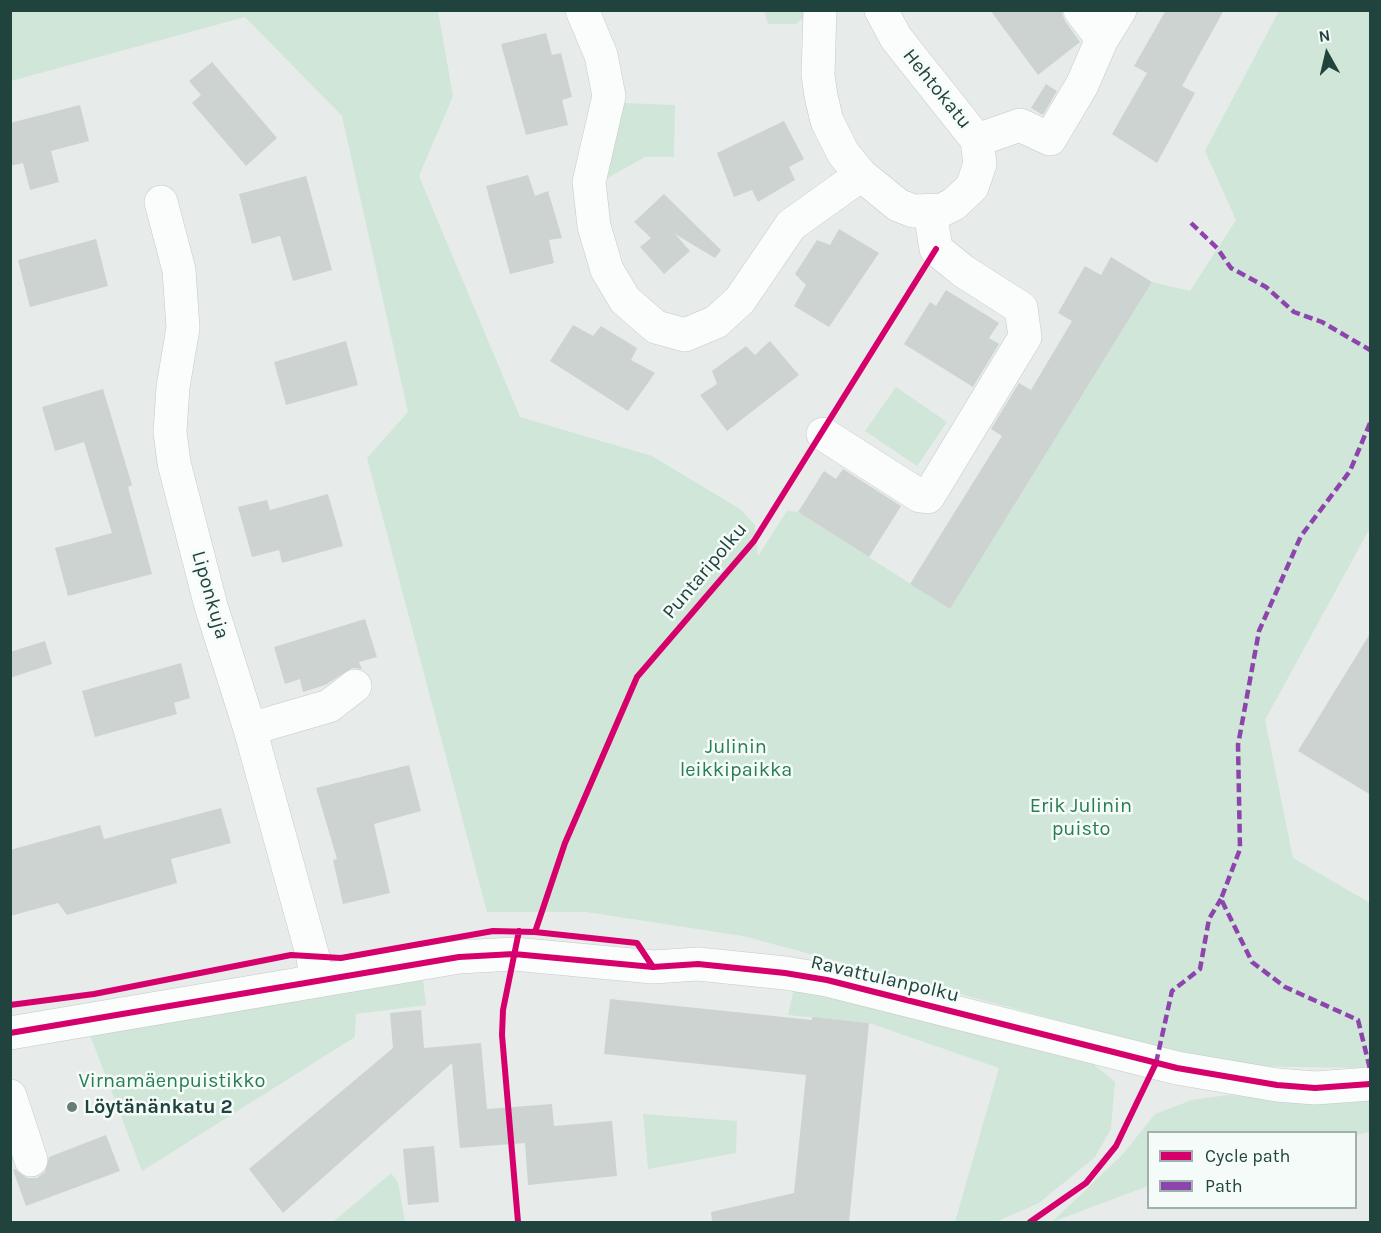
<!DOCTYPE html>
<html>
<head>
<meta charset="utf-8">
<style>
  body { margin:0 }
  #map { position:relative; width:1381px; height:1233px; overflow:hidden; background:#e7ecea; font-family:Karla,sans-serif }
  canvas { display:block }
  .frame { position:absolute; inset:0; border:12px solid #21433d; pointer-events:none }
  .legend { position:absolute; left:1147px; top:1131px; width:210px; height:78px; box-sizing:border-box; background:#f5fbf8; border:2px solid #a0b1ad; margin:0; padding:8px 10px; list-style:none; font-size:18px; color:#21433d }
  .legend li { display:flex; align-items:center; gap:12px; height:30px }
  .legend b { width:30px; border:2px solid #a0b1ad }
  .north { position:absolute; left:1297px; top:24px; width:60px; height:60px; -webkit-text-stroke:4px #f5fbf8; paint-order:stroke; rotate:352deg; font-size:16px; font-weight:700; line-height:24px; text-align:center; color:#21433d }
  .north::after { content:''; display:block; margin:auto; width:21px; height:27px; background:#21433d; clip-path:polygon(50% 0,100% 100%,50% 72%,0 100%) }
</style>
</head>
<body>
<div id="map">
<canvas width="1381" height="1233"></canvas>
<div class="frame"></div>
<ul class="legend">
<li><b style="height:8px;background:#d6006c"></b>Cycle path</li>
<li><b style="height:8px;background:#8e44ad"></b>Path</li>
</ul>
<div class="north">N</div>
</div>
<script>
const c = document.querySelector('canvas').getContext('2d');
c.lineJoin = 'round';
function fill(path, color) { c.fillStyle = color; c.fill(path, 'evenodd'); }
const poly = rows => new Path2D(rows.map(r => 'M' + r).join(''));
function stroke(path, color, width, dash) { c.strokeStyle = color; c.lineWidth = width; c.lineCap = dash ? 'butt' : 'round'; c.setLineDash(dash || []); c.stroke(path); }
function label(font, color, halo, rows, align = 'center') {
  c.font = font + ' Karla,sans-serif'; c.lineWidth = 5; c.setLineDash([]); c.textBaseline = 'middle'; c.strokeStyle = halo; c.fillStyle = color; for (const [text, x, y, turn = 0] of rows) {
    c.save(); c.translate(x, y); c.rotate((+turn || 0) * Math.PI / 180); c.textAlign = isNaN(turn) ? turn : align; if (halo) c.strokeText(text, 0, 0); c.fillText(text, 0, 0); c.restore();
  }
}
const green = poly([
  [11,11,438,11,453,96,419,176,520,417,652,456,740,509,755,525,758,556,787,511,798,512,950,609,1152,282,1190,291,1236,220,1205,151,1279,11,1370,11,1370,528,1265,720,1293,858,1370,903,1370,1068,1229,1066,743,936,586,912,487,912,367,458,408,412,342,116,245,17,11,81],
  [764,11,807,11,807,15,796,24,768,24],
  [624,103,675,105,674,157,645,157,602,181],
  [896,387,947,422,917,466,865,431],
  [423,980,426,1005,356,1014,355,1037,142,1171,90,1035],
  [794,988,1092,1063,1115,1082,1111,1129,1095,1157,1039,1203,996,1222,955,1222,999,1068,869,1023,788,1015],
  [1228,1095,1293,1101,1370,1099,1370,1132,1356,1135,1356,1132,1148,1132,1148,1186,1052,1222,1123,1154,1155,1114,1192,1100],
  [643,1114,737,1121,736,1153,648,1169],
  [391,1173,398,1182,405,1222,333,1222]
]);
const building = poly([
  [990,10,1061,10,1065,21,1080,42,1038,75],
  [1166,10,1224,10,1182,86,1195,93,1157,163,1112,134,1147,73,1134,66],
  [546,33,552,55,561,53,572,97,562,100,568,125,526,135,501,44],
  [212,62,277,138,246,166,192,103,201,95,189,81],
  [1046,84,1057,91,1043,115,1031,108],
  [80,105,89,141,51,151,59,182,30,190,23,163,10,166,10,123],
  [784,121,804,159,789,167,795,180,758,202,752,190,734,197,717,153],
  [528,175,535,196,548,191,562,238,549,240,554,263,510,274,486,186],
  [306,176,332,270,293,281,280,236,252,244,239,194],
  [664,194,721,250,715,258,675,234,690,251,664,274,640,247,651,238,634,222],
  [839,229,879,253,829,327,794,306,806,285,795,274,817,240,830,245],
  [96,239,108,286,30,307,18,260],
  [1111,257,1152,282,950,609,910,584,1002,436,991,429,1019,383,1031,390,1072,321,1058,313,1085,266,1101,275],
  [946,290,999,323,989,338,999,344,973,387,904,344,930,302,936,306],
  [573,325,593,336,601,326,637,348,631,360,655,373,628,411,550,361],
  [346,341,358,385,286,405,274,362],
  [770,341,799,375,727,431,700,395,717,384,712,371,746,346,755,355],
  [103,389,132,485,128,487,152,574,68,596,55,548,112,533,84,442,55,451,42,407],
  [843,469,901,506,869,557,798,512,824,471,836,479],
  [328,494,343,546,282,563,279,550,252,557,238,507,267,500,270,510],
  [365,619,377,657,359,662,362,669,352,668,325,685,303,692,300,679,285,684,274,647],
  [1371,632,1371,795,1298,751],
  [45,641,52,664,10,678,10,652],
  [181,663,190,698,174,703,177,714,95,737,82,691],
  [409,765,421,811,374,824,390,893,343,904,333,860,337,859,316,788],
  [221,808,231,843,171,859,177,883,67,915,58,903,10,916,10,850,100,825,104,839],
  [610,999,812,1020,812,1017,869,1023,849,1222,712,1222,711,1212,794,1193,806,1075,604,1054],
  [421,1010,424,1048,481,1043,487,1109,552,1104,554,1126,612,1121,617,1176,528,1185,525,1143,460,1148,452,1063,283,1213,249,1169,393,1048,390,1013],
  [106,1135,120,1171,26,1206,13,1170,15,1169,27,1178,37,1178,45,1172,49,1157],
  [434,1146,439,1202,408,1205,403,1149]
]);
const minor = poly([
  [582,10,601,55,609,96,589,182,594,226,607,270,625,300,656,327,685,335,716,322,740,300,791,225,861,175],
  [820,10,818,75,821,96,827,121,843,153,861,175,898,205,913,211,942,210,954,204,972,187,980,164,977,140,896,38,881,10],
  [1080,10,1102,39],
  [977,140,1020,125,1050,139,1082,85,1102,39,1120,10],
  [161,202,179,270,183,328,173,387,170,432,174,463,211,606,250,729,313,957,316,981],
  [823,434,920,496,928,497,1025,337,1021,308,963,271,936,249,930,212],
  [250,729,329,706,355,686],
  [10,1033,459,957,514,954,653,967,698,964,785,973,827,980,1177,1068,1277,1085,1315,1088,1370,1084],
  [10,1096,31,1160]
]);
const quiet = poly([
  [1191,223,1217,248,1231,268,1266,287,1294,312,1322,322,1370,350],
  [1370,423,1350,471,1301,536,1259,631,1238,745,1240,849,1221,899,1252,962,1285,987,1358,1020,1370,1069],
  [1156,1063,1172,991,1200,969,1209,919,1221,899]
]);
const cycleway = poly([
  [535,932,565,843,637,677,754,541,936,249],
  [10,1005,94,994,291,955,341,958,493,931,535,932,637,943,653,967],
  [10,1033,459,957,514,954,653,967,698,964,785,973,827,980,1177,1068,1277,1085,1315,1088,1370,1084],
  [518,1222,502,1035,503,1010,519,931],
  [1030,1222,1086,1183,1116,1146,1156,1063]
]);
const markers = [
  [72,1107,6,"#667e7a"]
];
const streetNames = [
  ["Hehtokatu",937,89,51],
  ["Puntaripolku",705,571,-50],
  ["Liponkuja",210,595,74],
  ["Ravattulanpolku",885,979,13]
];
const parkNames = [
  ["Julinin",736,747],
  ["leikkipaikka",736,770],
  ["Erik Julinin",1081,806],
  ["puisto",1081,829],
  ["Virnamäenpuistikko",172,1081]
];
const poiNames = [
  ["Löytänänkatu 2",84,1107]
];
fill(green, '#cfe6d8');
fill(building, '#cdd3d1');
stroke(minor, '#c4c9c7', 34);
stroke(minor, '#fbfcfc', 33);
stroke(quiet, '#8e44ad', 4.5, [9, 4.5]);
stroke(cycleway, '#d6006c', 6);
for (const [x, y, r, color] of markers) { const dot = new Path2D(); dot.arc(x, y, r, 0, 2 * Math.PI); c.fillStyle = color; c.fill(dot); stroke(dot, '#f5fbf8', 2); }
label('20px', '#21433d', '#f5fbf8', streetNames);
label('20px', '#277e50', '#f5fbf8', parkNames);
label('bold 20px', '#21433d', '#f5fbf8', poiNames, 'left');
</script>
</body>
</html>
